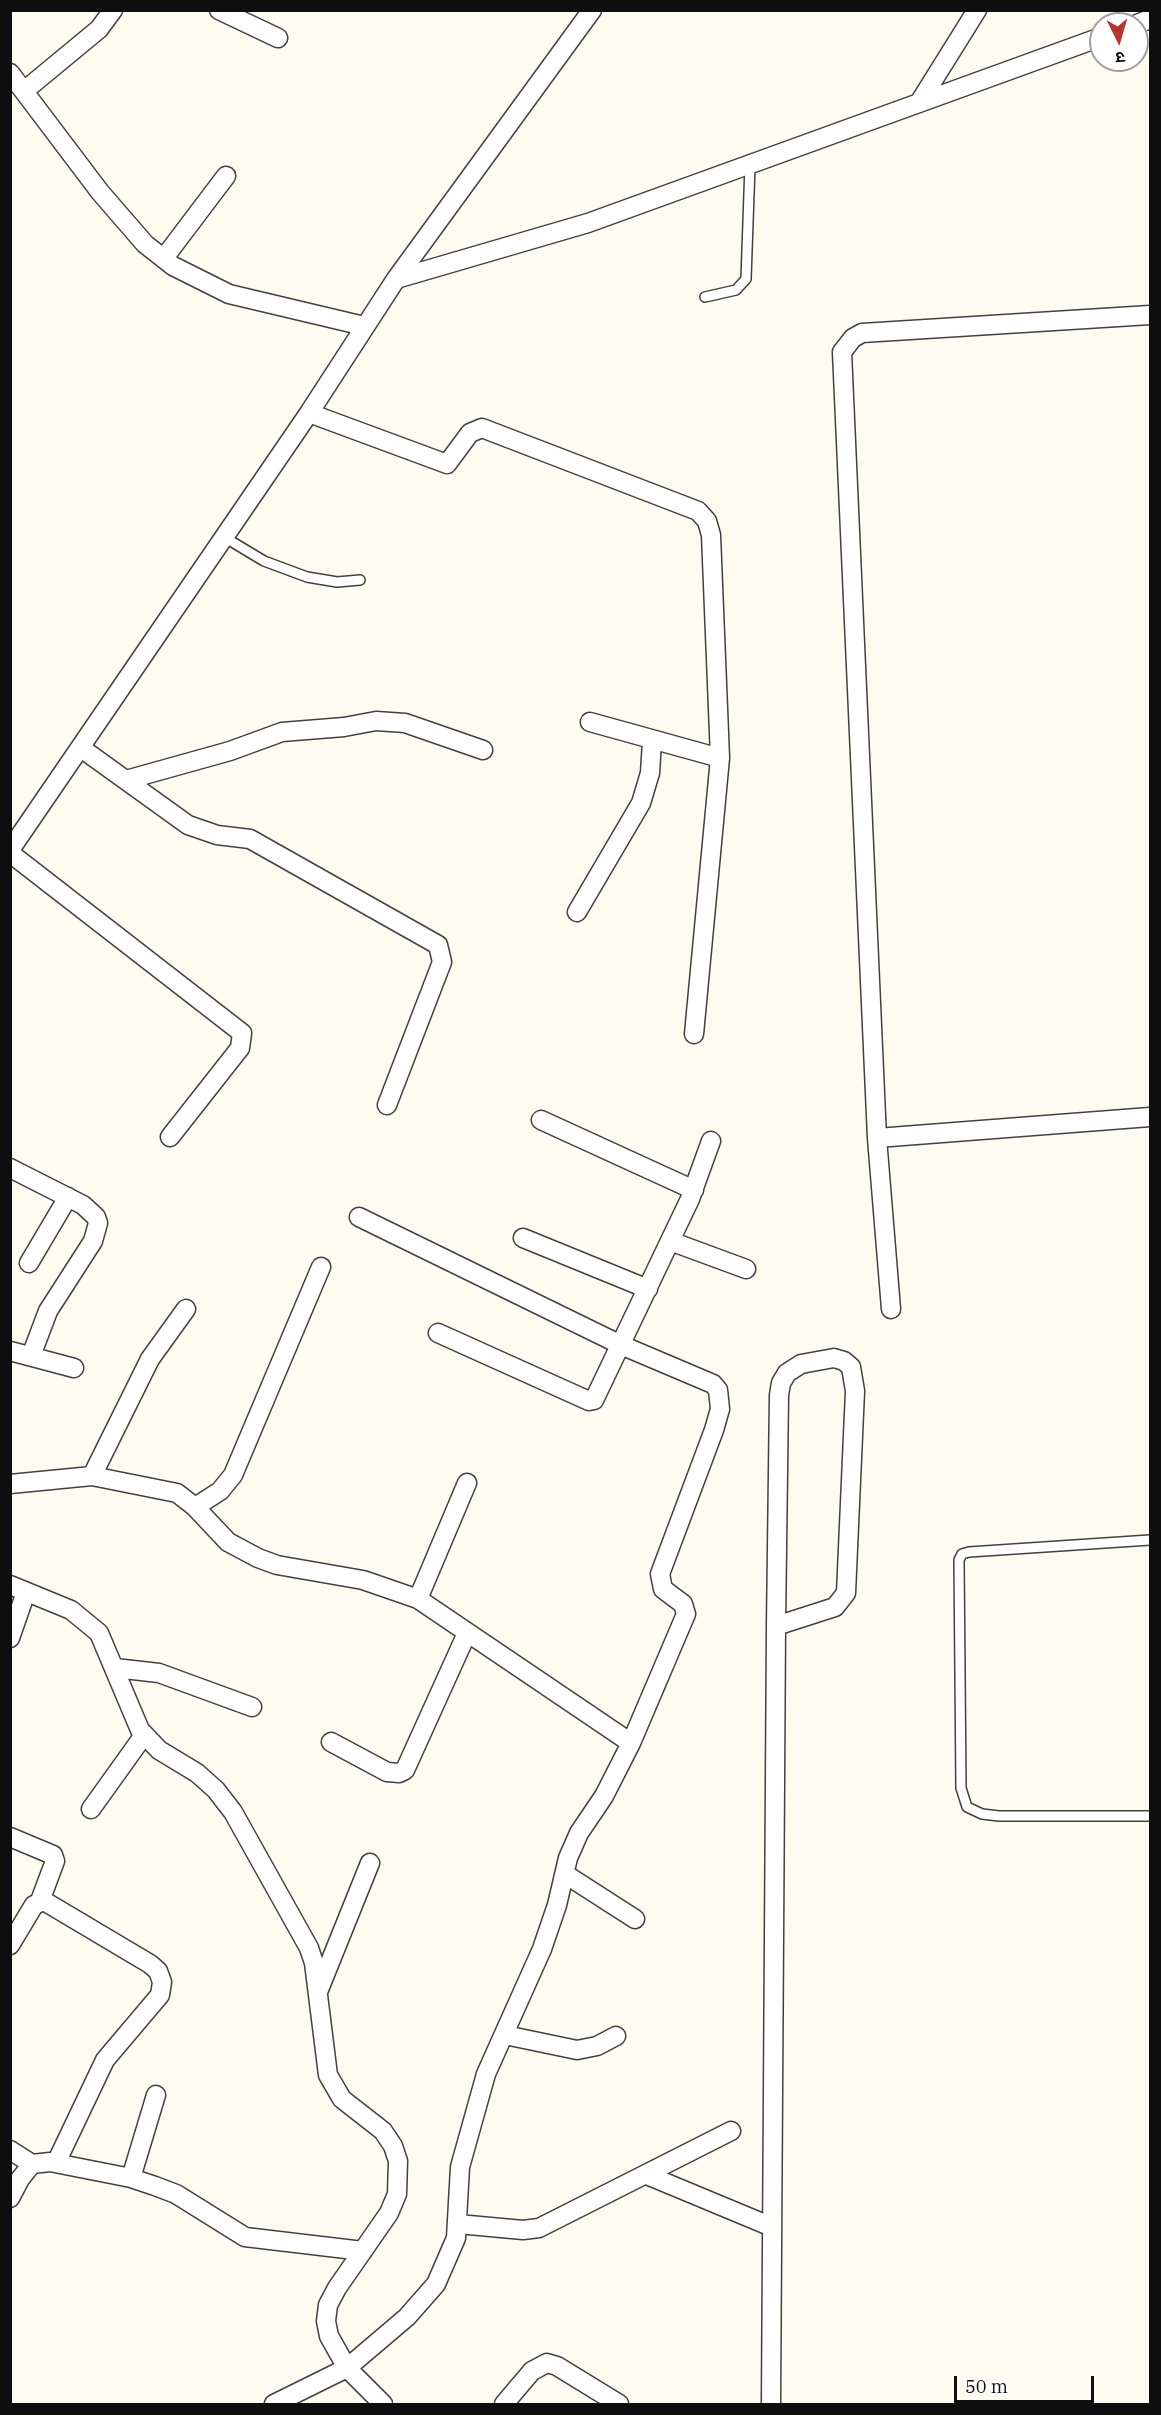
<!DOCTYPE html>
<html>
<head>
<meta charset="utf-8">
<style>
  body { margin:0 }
  #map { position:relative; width:1161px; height:2415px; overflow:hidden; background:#fefcf0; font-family:"IBM Plex Serif","Noto Sans Devanagari",serif }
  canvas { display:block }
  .frame { position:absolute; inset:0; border:12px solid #0e0e0e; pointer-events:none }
  .north { position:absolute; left:1089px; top:12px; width:60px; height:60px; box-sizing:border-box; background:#fff; border:2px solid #9f9f9f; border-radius:50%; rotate:175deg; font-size:16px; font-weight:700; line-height:24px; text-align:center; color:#0e0e0e }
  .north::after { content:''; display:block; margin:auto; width:21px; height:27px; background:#b5352f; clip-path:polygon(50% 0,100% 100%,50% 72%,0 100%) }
  .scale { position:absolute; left:954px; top:2376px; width:140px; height:27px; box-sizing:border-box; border:3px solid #0e0e0e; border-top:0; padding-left:8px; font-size:18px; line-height:21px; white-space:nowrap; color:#0e0e0e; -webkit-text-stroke:4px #fff; paint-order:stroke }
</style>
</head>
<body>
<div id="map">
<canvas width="1161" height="2415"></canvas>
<div class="frame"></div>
<div class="north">उ</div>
<div class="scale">50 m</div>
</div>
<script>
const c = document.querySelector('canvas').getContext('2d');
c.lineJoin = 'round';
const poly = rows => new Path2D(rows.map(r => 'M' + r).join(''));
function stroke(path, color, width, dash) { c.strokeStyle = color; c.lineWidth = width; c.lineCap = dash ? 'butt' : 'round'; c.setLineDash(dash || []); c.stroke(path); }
const service = poly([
  [705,297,736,290,746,279,750,165],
  [224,537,264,561,307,577,337,582,360,580],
  [1150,1540,969,1552,962,1554,959,1560,961,1788,967,1807,982,1814,999,1816,1150,1816]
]);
const minor = poly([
  [219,10,278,38],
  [1137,24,1150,19],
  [10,73,100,192,145,244,173,266,229,294,364,326],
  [24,91,99,29,113,10],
  [919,103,977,10],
  [164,258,226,176],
  [396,279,588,223,1101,37],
  [309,413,447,464,470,433,482,428,698,511,707,521,711,535,720,758,694,1034],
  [590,722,720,758],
  [81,748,188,825,217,835,250,839,438,945,442,962,387,1105],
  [126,780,230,751,282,732,344,727,376,721,405,723,483,750],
  [10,850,309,413,396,279,592,10],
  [10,853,242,1033,240,1048,170,1137],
  [577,912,641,803,650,773,652,741],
  [541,1120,694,1190],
  [877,1138,1150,1117],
  [10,1168,83,1205,96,1217,98,1223,93,1241,48,1311,31,1356],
  [359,1217,621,1345,713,1384,718,1390,720,1409,714,1430,660,1574,663,1589,683,1604,686,1614,631,1743],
  [523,1238,648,1289],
  [670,1241,746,1269],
  [29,1263,68,1197],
  [891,1309,877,1138,842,352,853,338,862,333,1150,315],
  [438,1333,589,1401,594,1400,690,1199,711,1141],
  [10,1351,74,1368],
  [92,1476,150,1359,186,1309],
  [10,1484,92,1476,177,1493,195,1507,228,1542,258,1558,277,1565,363,1580,418,1599,631,1743,604,1796,579,1833,568,1858,557,1905,542,1949,486,2074,460,2167,456,2238,436,2284,407,2317,347,2368,274,2404],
  [195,1507,220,1491,233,1475,321,1267],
  [10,1585,71,1610,99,1633,140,1730,159,1750,197,1773,216,1790,233,1812,309,1948,314,1963,328,2075,342,2099,383,2131,393,2146,398,2161,397,2194,389,2213,337,2288,328,2305,326,2321,329,2336,347,2368,383,2404],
  [418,1599,467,1483],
  [10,1638,26,1592],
  [115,1668,159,1673,252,1707],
  [331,1742,387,1772,399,1773,405,1770,467,1633],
  [91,1809,144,1735],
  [10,1837,53,1855,55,1861,40,1901],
  [565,1874,635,1919],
  [10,1945,34,1905,44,1901,150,1964,158,1971,162,1982,160,1995,105,2060,56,2163],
  [318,1992,370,1863],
  [505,2035,577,2050,597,2046,616,2036],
  [10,2150,32,2164],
  [647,2175,772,2227],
  [131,2178,156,2095],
  [10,2198,20,2179,32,2164,50,2162,131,2178,155,2186,176,2194,245,2237,363,2251],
  [458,2224,523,2230,539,2228,731,2131],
  [504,2404,532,2371,547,2363,557,2366,619,2404],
  [771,2404,776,1626,779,1395,781,1383,787,1373,801,1364,834,1358,844,1361,851,1367,855,1391,846,1593,835,1607,776,1626]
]);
stroke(service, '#414141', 12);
stroke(minor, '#414141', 21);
stroke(service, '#fff', 9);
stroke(minor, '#fff', 18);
</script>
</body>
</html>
